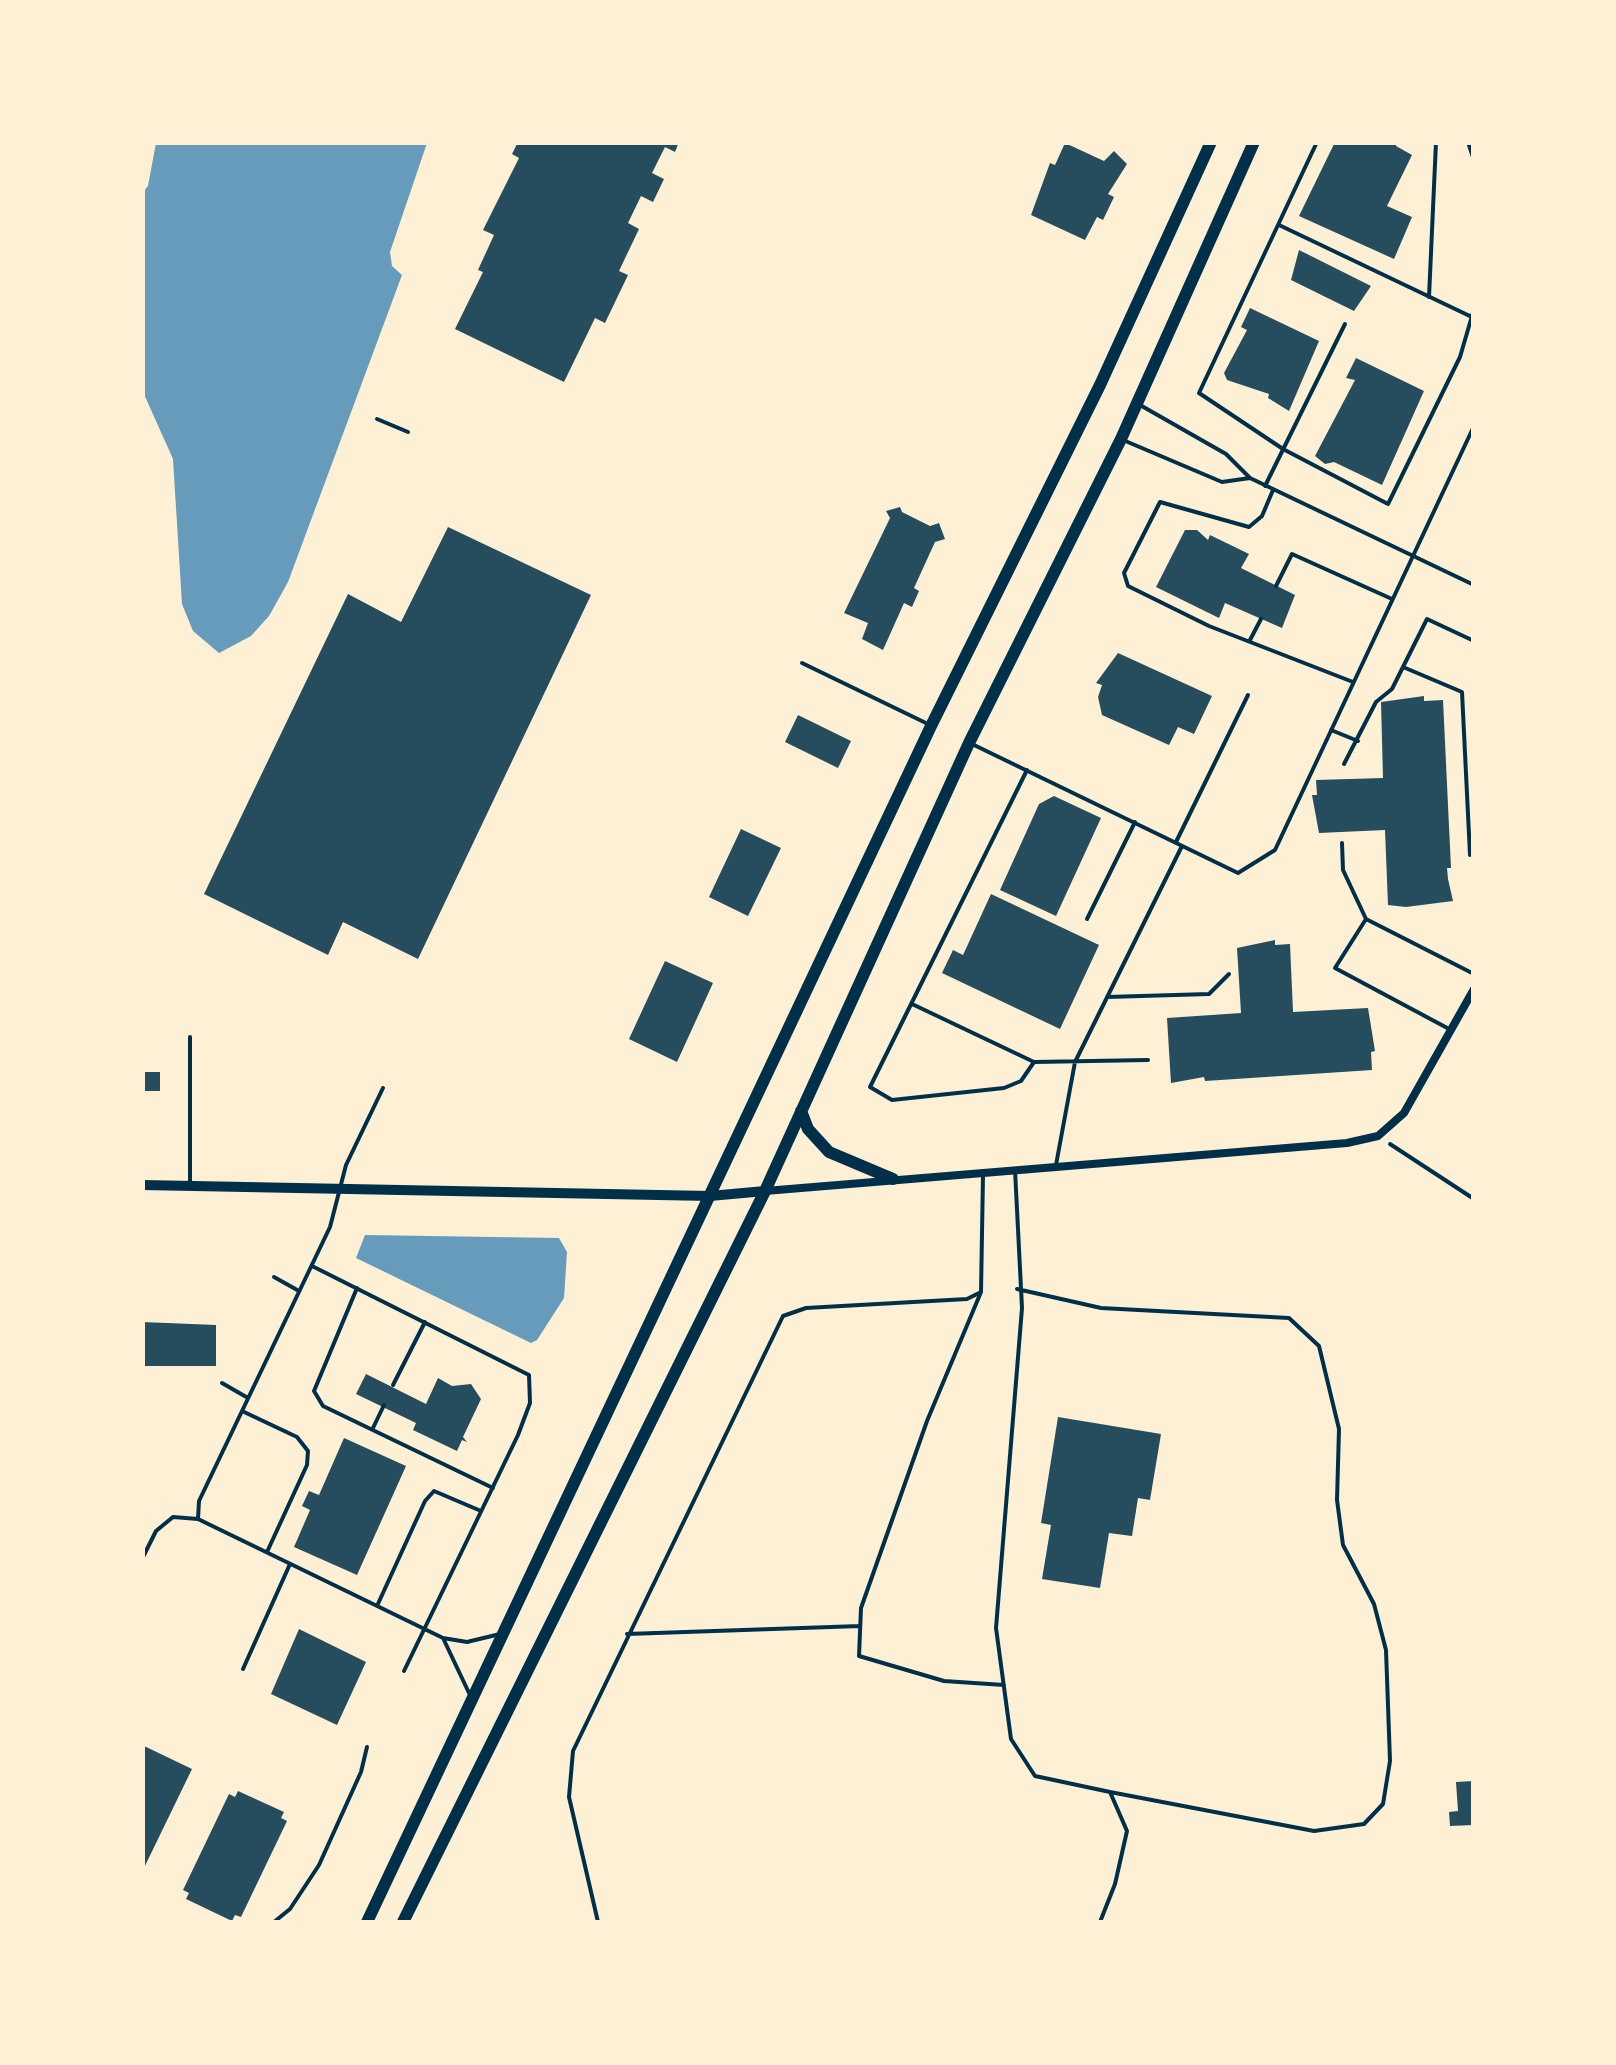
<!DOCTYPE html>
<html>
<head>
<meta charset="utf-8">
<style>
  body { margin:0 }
  #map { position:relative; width:1616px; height:2065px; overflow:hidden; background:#fdf0d5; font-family:"Fira Sans Condensed",sans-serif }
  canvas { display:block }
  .frame { position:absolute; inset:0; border:145px solid #fdf0d5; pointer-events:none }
</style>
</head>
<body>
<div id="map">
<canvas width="1616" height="2065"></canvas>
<div class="frame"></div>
</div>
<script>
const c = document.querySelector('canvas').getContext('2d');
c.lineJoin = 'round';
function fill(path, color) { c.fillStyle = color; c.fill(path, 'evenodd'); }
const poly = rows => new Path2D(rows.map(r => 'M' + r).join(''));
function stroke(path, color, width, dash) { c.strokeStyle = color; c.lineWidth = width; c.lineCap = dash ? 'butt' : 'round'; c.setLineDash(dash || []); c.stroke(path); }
const water = poly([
  [156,143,427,143,390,252,392,266,402,275,288,582,269,616,251,636,219,653,193,631,182,604,173,459,143,392,143,192,148,186],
  [365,1235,559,1238,567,1252,564,1298,537,1340,531,1343,356,1258]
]);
const building = poly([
  [518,142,679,142,675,152,665,147,652,173,664,179,653,202,641,196,628,223,639,229,619,271,628,275,605,323,595,318,564,382,455,329,483,272,478,270,494,235,483,230,519,158,512,154],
  [1335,142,1397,142,1396,146,1412,155,1387,206,1412,217,1394,259,1299,216],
  [1065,143,1104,161,1114,151,1127,164,1108,194,1114,197,1103,220,1097,217,1085,240,1031,215,1050,163,1055,165],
  [1299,250,1371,286,1354,311,1291,280],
  [1250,308,1319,341,1289,411,1268,398,1269,394,1227,380,1224,373,1247,330,1241,327],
  [1356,358,1424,391,1382,485,1334,462,1325,464,1315,456,1355,380,1346,378],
  [900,507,902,512,930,526,939,523,945,539,935,542,914,588,919,591,912,607,904,603,883,650,862,639,868,623,844,613,890,518,886,511],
  [448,527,591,595,418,959,343,922,328,955,204,894,348,594,401,622],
  [1185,530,1197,530,1208,540,1210,535,1249,554,1241,568,1295,595,1282,628,1225,603,1219,618,1156,587],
  [1118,653,1212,696,1194,734,1178,727,1169,745,1102,715,1098,697,1102,685,1096,683],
  [1424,696,1424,701,1443,700,1451,868,1447,868,1448,879,1453,901,1406,907,1388,905,1385,830,1319,833,1312,795,1317,795,1316,780,1383,778,1381,702],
  [798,715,851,741,838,768,785,742],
  [1054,796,1101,818,1056,916,1000,890,1039,804],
  [741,829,781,848,748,916,709,897],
  [991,894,1099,945,1060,1029,942,973,953,950,963,955],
  [1275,940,1275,945,1290,944,1293,1012,1368,1008,1375,1051,1371,1052,1372,1070,1205,1081,1204,1077,1171,1083,1167,1018,1241,1013,1237,948],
  [665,961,713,983,677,1062,629,1039],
  [142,1072,160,1072,160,1091,142,1091],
  [142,1322,216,1325,216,1366,142,1366],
  [366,1374,426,1404,438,1378,452,1386,471,1384,481,1399,463,1437,467,1442,462,1440,457,1451,413,1430,416,1423,356,1394],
  [1058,1417,1161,1434,1150,1500,1138,1498,1132,1536,1109,1533,1100,1588,1042,1579,1051,1525,1041,1523],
  [344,1438,406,1466,357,1575,294,1547,310,1510,302,1506,309,1491,319,1495],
  [299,1629,366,1662,337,1725,271,1694],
  [142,1745,192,1769,142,1872],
  [1474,1781,1474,1825,1450,1826,1449,1812,1458,1811,1456,1782],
  [238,1791,284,1812,281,1818,287,1821,241,1917,235,1915,232,1921,186,1899,189,1893,183,1890,229,1794,235,1797]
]);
const path = poly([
  [377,419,408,432],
  [1390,1144,1474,1199]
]);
const service = poly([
  [1317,142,1199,393,1283,449,1388,504,1460,357,1474,309],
  [1468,142,1474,160],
  [1279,225,1474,318],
  [1429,297,1436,142],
  [1140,405,1226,454,1250,478,1474,585],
  [1123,440,1222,482,1250,478],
  [1265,486,1345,324],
  [1273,490,1262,516,1249,527,1160,502,1124,573,1128,586,1209,626,1353,682],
  [1276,586,1292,554,1392,599],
  [1250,640,1261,619],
  [802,663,928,724],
  [1403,667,1462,692,1470,855],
  [1331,730,1358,741],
  [974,745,1238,873,1275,850,1474,426],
  [1344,764,1376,702,1392,689,1427,619,1474,641],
  [1027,770,870,1087,892,1100,1004,1088,1021,1081,1034,1062,1148,1060],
  [1176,842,1248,695],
  [1342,843,1343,870,1366,919,1474,974],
  [1087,919,1135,822],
  [1366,919,1335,968,1451,1030],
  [1107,997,1209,994,1229,974],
  [912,1004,1034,1062],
  [190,1037,190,1186],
  [383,1088,346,1165,330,1227,199,1501,198,1519,443,1638,467,1642,500,1634],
  [1056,1165,1075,1062,1182,846],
  [1015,1170,1022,1308,996,1628,1011,1739,1035,1776,1110,1792,1127,1831,1115,1884,1100,1922],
  [312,1266,529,1375,530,1403,518,1435,404,1671],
  [274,1277,299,1291],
  [357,1288,314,1391,323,1406,493,1488],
  [1017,1289,1101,1308,1289,1318,1319,1346,1339,1429,1337,1500,1343,1545,1374,1604,1386,1650,1390,1761,1383,1804,1364,1824,1314,1831,1110,1792],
  [981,1292,927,1421,861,1608,859,1656,944,1681,1004,1685],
  [222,1383,248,1398],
  [393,1385,425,1322],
  [242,1411,297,1437,308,1451,307,1465,267,1552],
  [373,1428,384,1405],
  [142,1559,156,1531,173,1517,198,1519],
  [377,1606,425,1501,434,1491,481,1511],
  [627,1634,860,1626],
  [443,1638,469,1693],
  [243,1669,290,1564],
  [274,1922,290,1909,319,1865,361,1772,367,1747],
  [598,1922,569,1797,573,1751,783,1316,806,1308,967,1299,981,1292,983,1175]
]);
const minor = poly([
  [765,1191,1347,1143,1378,1136,1404,1113,1474,989]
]);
const tertiary = poly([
  [142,1185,710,1196,765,1191]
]);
const primary = poly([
  [801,1111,808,1129,829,1152,893,1179],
  [367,1922,931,726,1100,385,1211,142],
  [403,1922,765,1191,969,743,1121,439,1254,142]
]);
fill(water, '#669bbc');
fill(building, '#264d5e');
stroke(path, '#003049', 4);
stroke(service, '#003049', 4);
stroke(minor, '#003049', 8);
stroke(tertiary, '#003049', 10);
stroke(primary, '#003049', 12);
</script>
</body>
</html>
